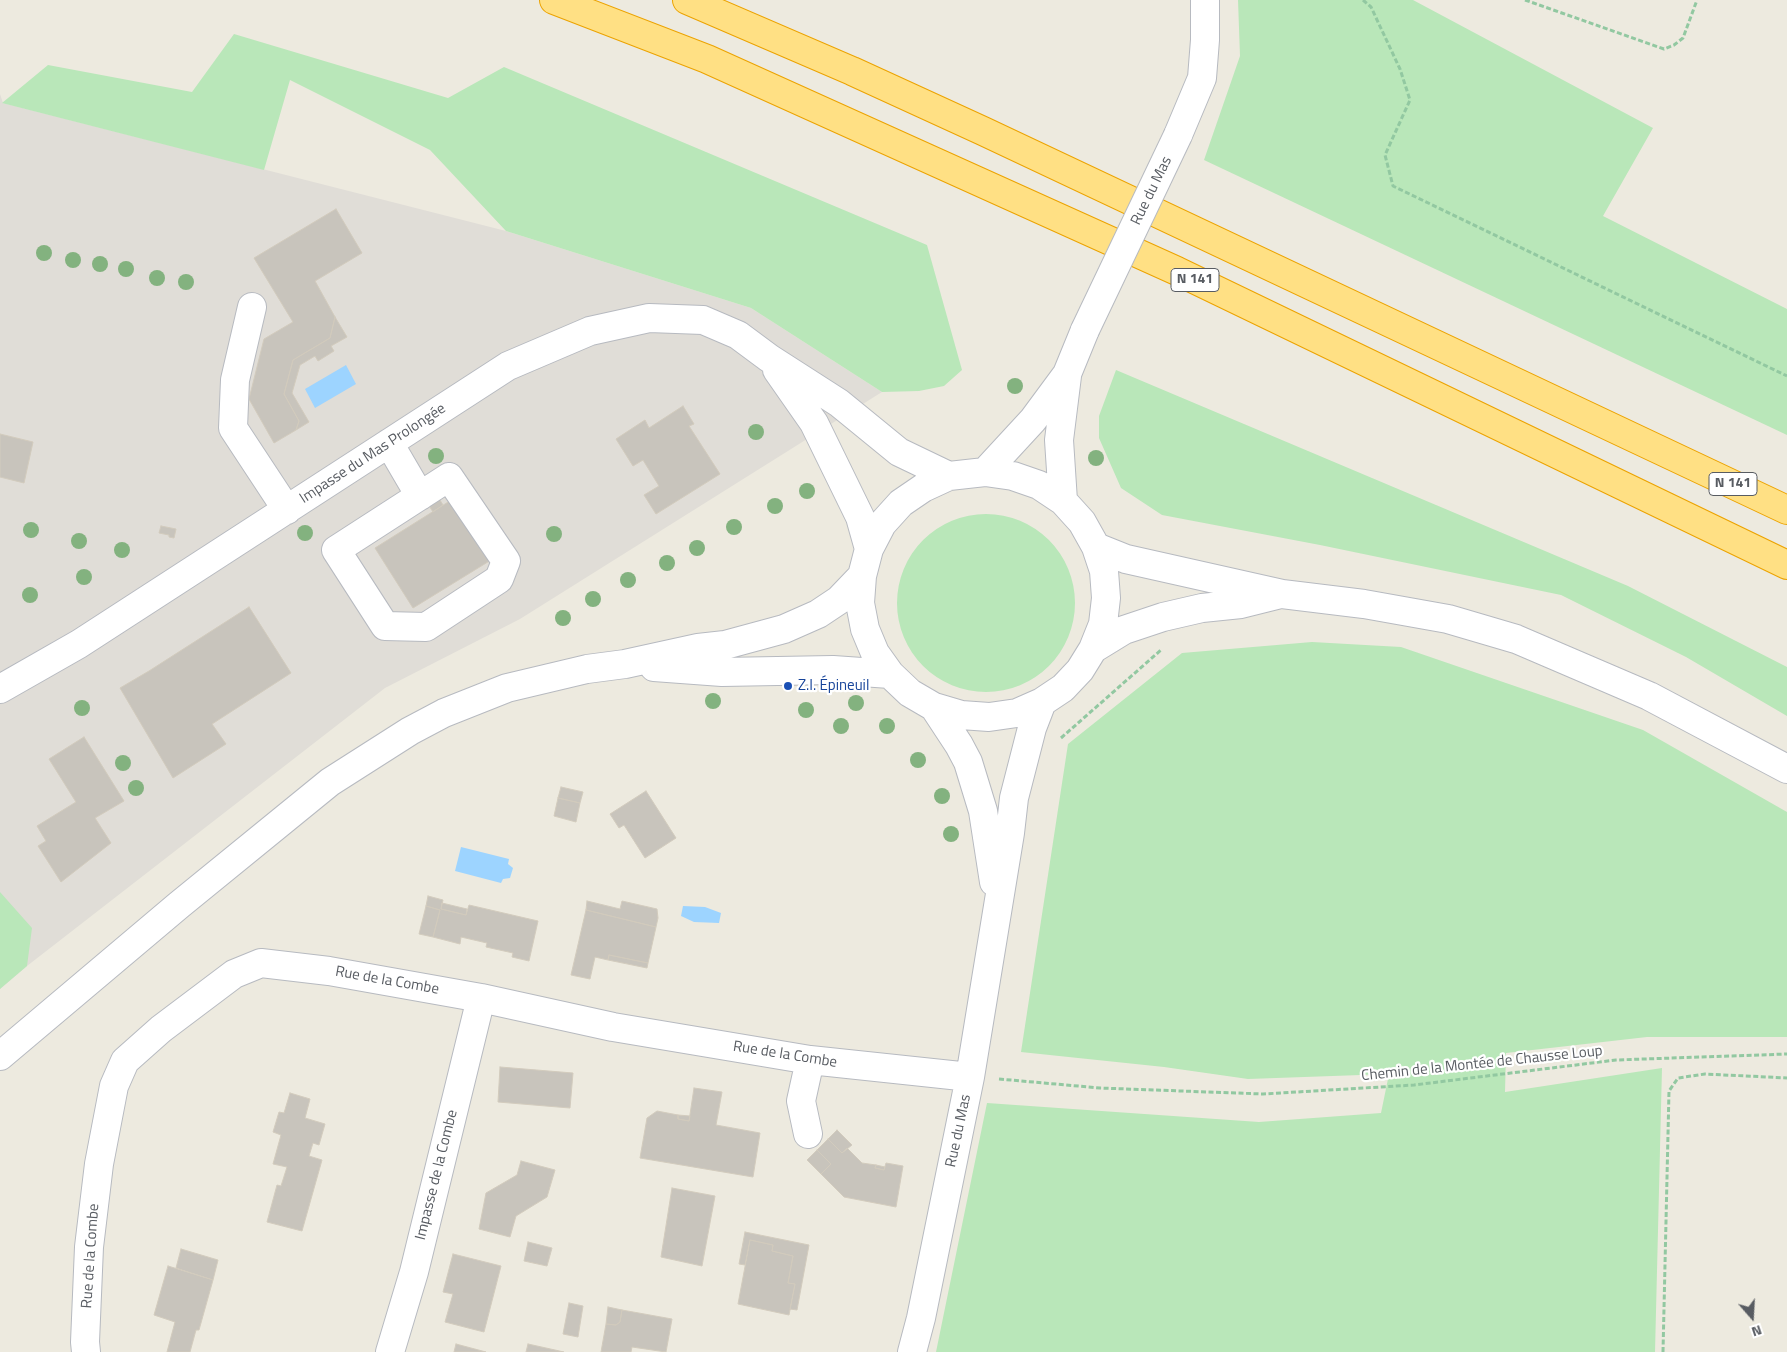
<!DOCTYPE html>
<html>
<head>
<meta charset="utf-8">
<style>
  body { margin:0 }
  #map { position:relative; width:1787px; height:1352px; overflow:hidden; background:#edeadf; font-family:"Titillium Web",sans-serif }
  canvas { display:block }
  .north { position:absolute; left:1727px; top:1292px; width:50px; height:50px; -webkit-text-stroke:4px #fff; paint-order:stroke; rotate:161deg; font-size:14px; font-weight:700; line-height:20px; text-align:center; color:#585c62 }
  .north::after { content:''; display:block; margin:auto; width:18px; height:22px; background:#585c62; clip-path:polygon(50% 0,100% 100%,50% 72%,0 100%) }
</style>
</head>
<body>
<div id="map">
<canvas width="1787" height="1352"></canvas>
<div class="north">N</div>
</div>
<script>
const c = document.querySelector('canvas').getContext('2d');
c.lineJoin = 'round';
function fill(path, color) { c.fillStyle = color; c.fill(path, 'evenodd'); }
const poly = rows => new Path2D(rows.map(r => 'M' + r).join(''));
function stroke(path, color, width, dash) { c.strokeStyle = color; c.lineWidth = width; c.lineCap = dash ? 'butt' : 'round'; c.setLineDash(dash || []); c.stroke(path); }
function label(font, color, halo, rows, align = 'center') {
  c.font = font + ' "Titillium Web",sans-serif'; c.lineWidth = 4.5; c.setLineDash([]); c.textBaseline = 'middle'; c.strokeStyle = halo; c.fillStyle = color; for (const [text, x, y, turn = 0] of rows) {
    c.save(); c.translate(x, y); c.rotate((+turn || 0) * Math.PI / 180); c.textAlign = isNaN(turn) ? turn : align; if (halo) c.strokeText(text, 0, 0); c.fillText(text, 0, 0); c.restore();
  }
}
const industrial = poly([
  [0,94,3,103,506,231,751,308,882,392,520,619,385,688,27,966,0,989]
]);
const green = poly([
  [1238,0,1413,0,1653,128,1603,216,1787,309,1787,435,1204,160,1240,56],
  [234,34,448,98,504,67,927,245,962,370,944,386,919,391,882,392,751,308,506,231,430,150,290,80,264,170,2,103,48,65,192,92],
  [1116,370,1628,586,1787,667,1787,716,1686,657,1561,595,1320,545,1162,515,1121,488,1099,438,1099,416],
  '897 603a89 89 0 1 1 178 0a89 89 0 1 1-178 0Z',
  [1312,642,1401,647,1643,730,1787,812,1787,1037,1647,1037,1506,1053,1505,1092,1662,1068,1655,1352,936,1352,987,1103,1259,1122,1381,1113,1389,1074,1248,1079,1164,1067,1021,1052,1068,744,1182,653],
  [0,892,32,928,27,966,0,989]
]);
const water = poly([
  [346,365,356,384,315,408,305,389],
  [461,847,509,859,508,864,513,868,510,878,503,879,501,883,455,871],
  [683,906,705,907,721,913,719,923,694,922,681,916]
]);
const building = poly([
  [336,209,362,253,315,281,335,317,330,338,293,360,284,394,299,421,296,430,274,443,249,399,264,339,293,322,254,258,336,209],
  [335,317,347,337,331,346,334,351,318,361,315,356,300,365,292,393,309,422,296,430,299,421,284,394,293,360,330,338,335,317],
  [683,406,694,424,689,426,720,474,656,514,644,495,659,486,643,460,633,466,616,439,645,420,649,428,683,406],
  [0,434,33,442,24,483,0,477,0,434],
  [438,497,443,505,433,512,428,504,438,497],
  [453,499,491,560,413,608,375,548,453,499],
  [161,526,176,529,174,538,169,537,169,535,159,533,161,526],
  [249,607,291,673,212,724,226,744,173,778,120,688,149,671,249,607],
  [84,737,124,801,95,818,111,843,61,882,38,846,46,841,37,826,76,802,49,759,84,737],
  [561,787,583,792,580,803,558,798,561,787],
  [646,791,676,838,645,858,624,825,619,828,610,814,646,791],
  [558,798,580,803,576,822,554,816,558,798],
  [428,896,443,900,441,909,466,915,469,905,538,921,529,961,512,957,513,953,486,947,487,943,461,937,460,944,433,937,440,910,426,906,428,896],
  [587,901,620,909,622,901,657,909,658,918,656,927,586,910,587,901],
  [442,903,467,909,466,915,441,909,442,903],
  [426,906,440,910,433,937,419,934,426,906],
  [586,910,656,927,648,963,609,955,608,960,595,957,590,979,571,975,586,910],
  [609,955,648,963,647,968,608,960,609,955],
  [500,1067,573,1073,570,1108,498,1102,500,1067],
  [694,1088,722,1092,716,1125,760,1133,753,1177,640,1158,647,1118,657,1111,678,1115,678,1119,689,1121,694,1088],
  [290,1093,310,1099,305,1118,325,1124,319,1145,313,1143,309,1156,322,1160,302,1231,267,1222,277,1185,281,1186,287,1167,273,1164,281,1135,273,1132,279,1112,284,1113,290,1093],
  [678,1115,690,1116,689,1121,678,1119,678,1115],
  [837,1130,852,1145,842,1153,828,1139,837,1130],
  [828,1139,842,1153,847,1148,862,1163,876,1165,875,1168,884,1170,886,1163,903,1166,896,1207,844,1197,821,1174,831,1164,817,1150,828,1139],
  [817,1150,831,1164,821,1174,807,1160,817,1150],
  [521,1161,555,1170,547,1197,516,1216,510,1237,479,1229,486,1193,517,1175,521,1161],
  [876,1165,885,1167,884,1170,875,1168,876,1165],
  [672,1188,715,1196,702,1266,661,1257,672,1188],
  [745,1232,809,1245,797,1310,790,1309,795,1284,788,1283,793,1256,772,1251,773,1245,750,1240,745,1265,739,1264,745,1232],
  [750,1240,773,1245,772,1251,793,1256,788,1283,795,1284,789,1315,738,1304,750,1240],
  [528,1242,552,1248,547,1266,524,1261,528,1242],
  [181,1249,218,1260,213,1280,176,1268,181,1249],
  [453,1254,501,1266,484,1332,445,1322,453,1294,443,1292,453,1254],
  [168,1266,213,1280,199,1330,196,1330,190,1352,167,1352,175,1322,154,1315,168,1266],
  [569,1303,583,1306,578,1337,563,1334,569,1303],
  [608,1307,622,1310,620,1322,616,1325,606,1324,608,1307],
  [622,1310,672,1319,666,1352,632,1347,631,1352,601,1352,606,1324,616,1325,620,1322,622,1310],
  [456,1344,486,1352,454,1352,456,1344],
  [528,1344,564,1352,526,1352,528,1344]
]);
const path = poly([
  [1363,0,1371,7,1400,69,1410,100,1385,155,1393,186,1787,376],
  [1525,0,1664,49,1674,45,1683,38,1697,0],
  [1061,738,1161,650],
  [999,1079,1100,1088,1263,1094,1414,1085,1616,1060,1787,1054],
  [1663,1352,1669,1091,1678,1078,1705,1074,1787,1078]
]);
const minor = poly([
  [1178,135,1202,78,1205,40,1205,0],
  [252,307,235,380,233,428,287,510],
  [777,370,814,423,860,517,869,549],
  [389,443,420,496],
  [985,472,1033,420,1067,374,1085,330],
  [449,477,506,561,499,579,426,627,385,626,336,550,449,477],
  [1063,501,1059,440,1067,376],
  [1096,547,1104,571,1106,598,1103,624,1093,649,1080,670,1063,688,1042,702,1017,713,989,717,961,715,934,707,910,693,890,674,875,653,865,629,860,603,862,576,869,549,882,524,901,503,923,488,949,476,985,472,1013,476,1039,485,1063,501,1082,522,1096,547,1126,559,1282,594,1364,604,1448,619,1516,639,1649,696,1787,769],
  [1093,649,1124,630,1163,617,1202,608,1241,604,1277,595],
  [654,667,722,672,833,670,890,674],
  [0,689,79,644,508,366,590,331,649,318,703,320,738,335,769,358,839,403,899,452,949,476],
  [934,707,959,745,968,762,983,811,994,882],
  [0,1056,179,905,330,782,410,731,444,713,507,688,587,669,625,664,698,648,725,645,784,629,818,614,839,600,862,576],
  [808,1134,801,1101,810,1060],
  [86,1352,85,1342,89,1247,99,1164,114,1086,125,1061,161,1029,234,974,261,963,329,971,481,998,613,1027,810,1060,970,1077],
  [390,1352,414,1272,481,998],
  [912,1352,921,1318,970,1077,1010,833,1014,798,1032,728,1042,702]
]);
const highway = poly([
  [554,0,707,59,1177,271,1787,565],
  [687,0,852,71,983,131,1787,510]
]);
const minorBridge = poly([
  [1085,330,1178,135]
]);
const trees = [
  [44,253],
  [73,260],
  [100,264],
  [126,269],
  [157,278],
  [186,282],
  [1015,386],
  [756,432],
  [436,456],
  [1096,458],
  [807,491],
  [775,506],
  [734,527],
  [31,530],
  [305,533],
  [554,534],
  [79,541],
  [697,548],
  [122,550],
  [667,563],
  [84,577],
  [628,580],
  [30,595],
  [593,599],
  [563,618],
  [713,701],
  [856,703],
  [82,708],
  [806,710],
  [841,726],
  [887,726],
  [918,760],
  [123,763],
  [136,788],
  [942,796],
  [951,834]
];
const markers = [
  [788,686,5,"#1a4fb4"]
];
const shields = [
  [1195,280,48],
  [1733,484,48]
];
const shieldNames = [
  ["N 141",1195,280],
  ["N 141",1733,484]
];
const streetNames = [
  ["Rue du Mas",1152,191,-64],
  ["Impasse du Mas Prolongée",373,454,-33],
  ["Rue de la Combe",387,981,10],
  ["Rue de la Combe",785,1055,9],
  ["Chemin de la Montée de Chausse Loup",1482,1064,-6],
  ["Rue du Mas",959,1131,-78],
  ["Impasse de la Combe",437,1175,-76],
  ["Rue de la Combe",91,1256,-86]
];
const transitNames = [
  ["Z.I. Épineuil",798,686]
];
fill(industrial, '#e0ddd7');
fill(green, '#b9e7b9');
fill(water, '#9dd4ff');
fill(building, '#c8c4bc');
stroke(building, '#d2cbbd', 1);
stroke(minor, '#b7bac0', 30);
stroke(highway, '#eca300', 30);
stroke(path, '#92c8a1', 3, [5, 2.5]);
stroke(minor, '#fff', 28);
stroke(highway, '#ffe084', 28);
stroke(minorBridge, '#b7bac0', 30, []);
stroke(minorBridge, '#fff', 28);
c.fillStyle = '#83b27f';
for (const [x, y] of trees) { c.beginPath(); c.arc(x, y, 8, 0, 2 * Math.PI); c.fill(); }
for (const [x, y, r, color] of markers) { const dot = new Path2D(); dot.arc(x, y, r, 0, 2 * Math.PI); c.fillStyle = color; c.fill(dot); stroke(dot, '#fff', 2); }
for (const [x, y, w] of shields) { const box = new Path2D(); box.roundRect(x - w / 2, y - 11.5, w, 23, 4); c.fillStyle = '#fff'; c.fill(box); stroke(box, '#585c62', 1); }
label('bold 14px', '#585c62', null, shieldNames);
label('15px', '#585c62', '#fff', streetNames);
label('15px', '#164399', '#fff', transitNames, 'left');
</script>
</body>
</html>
